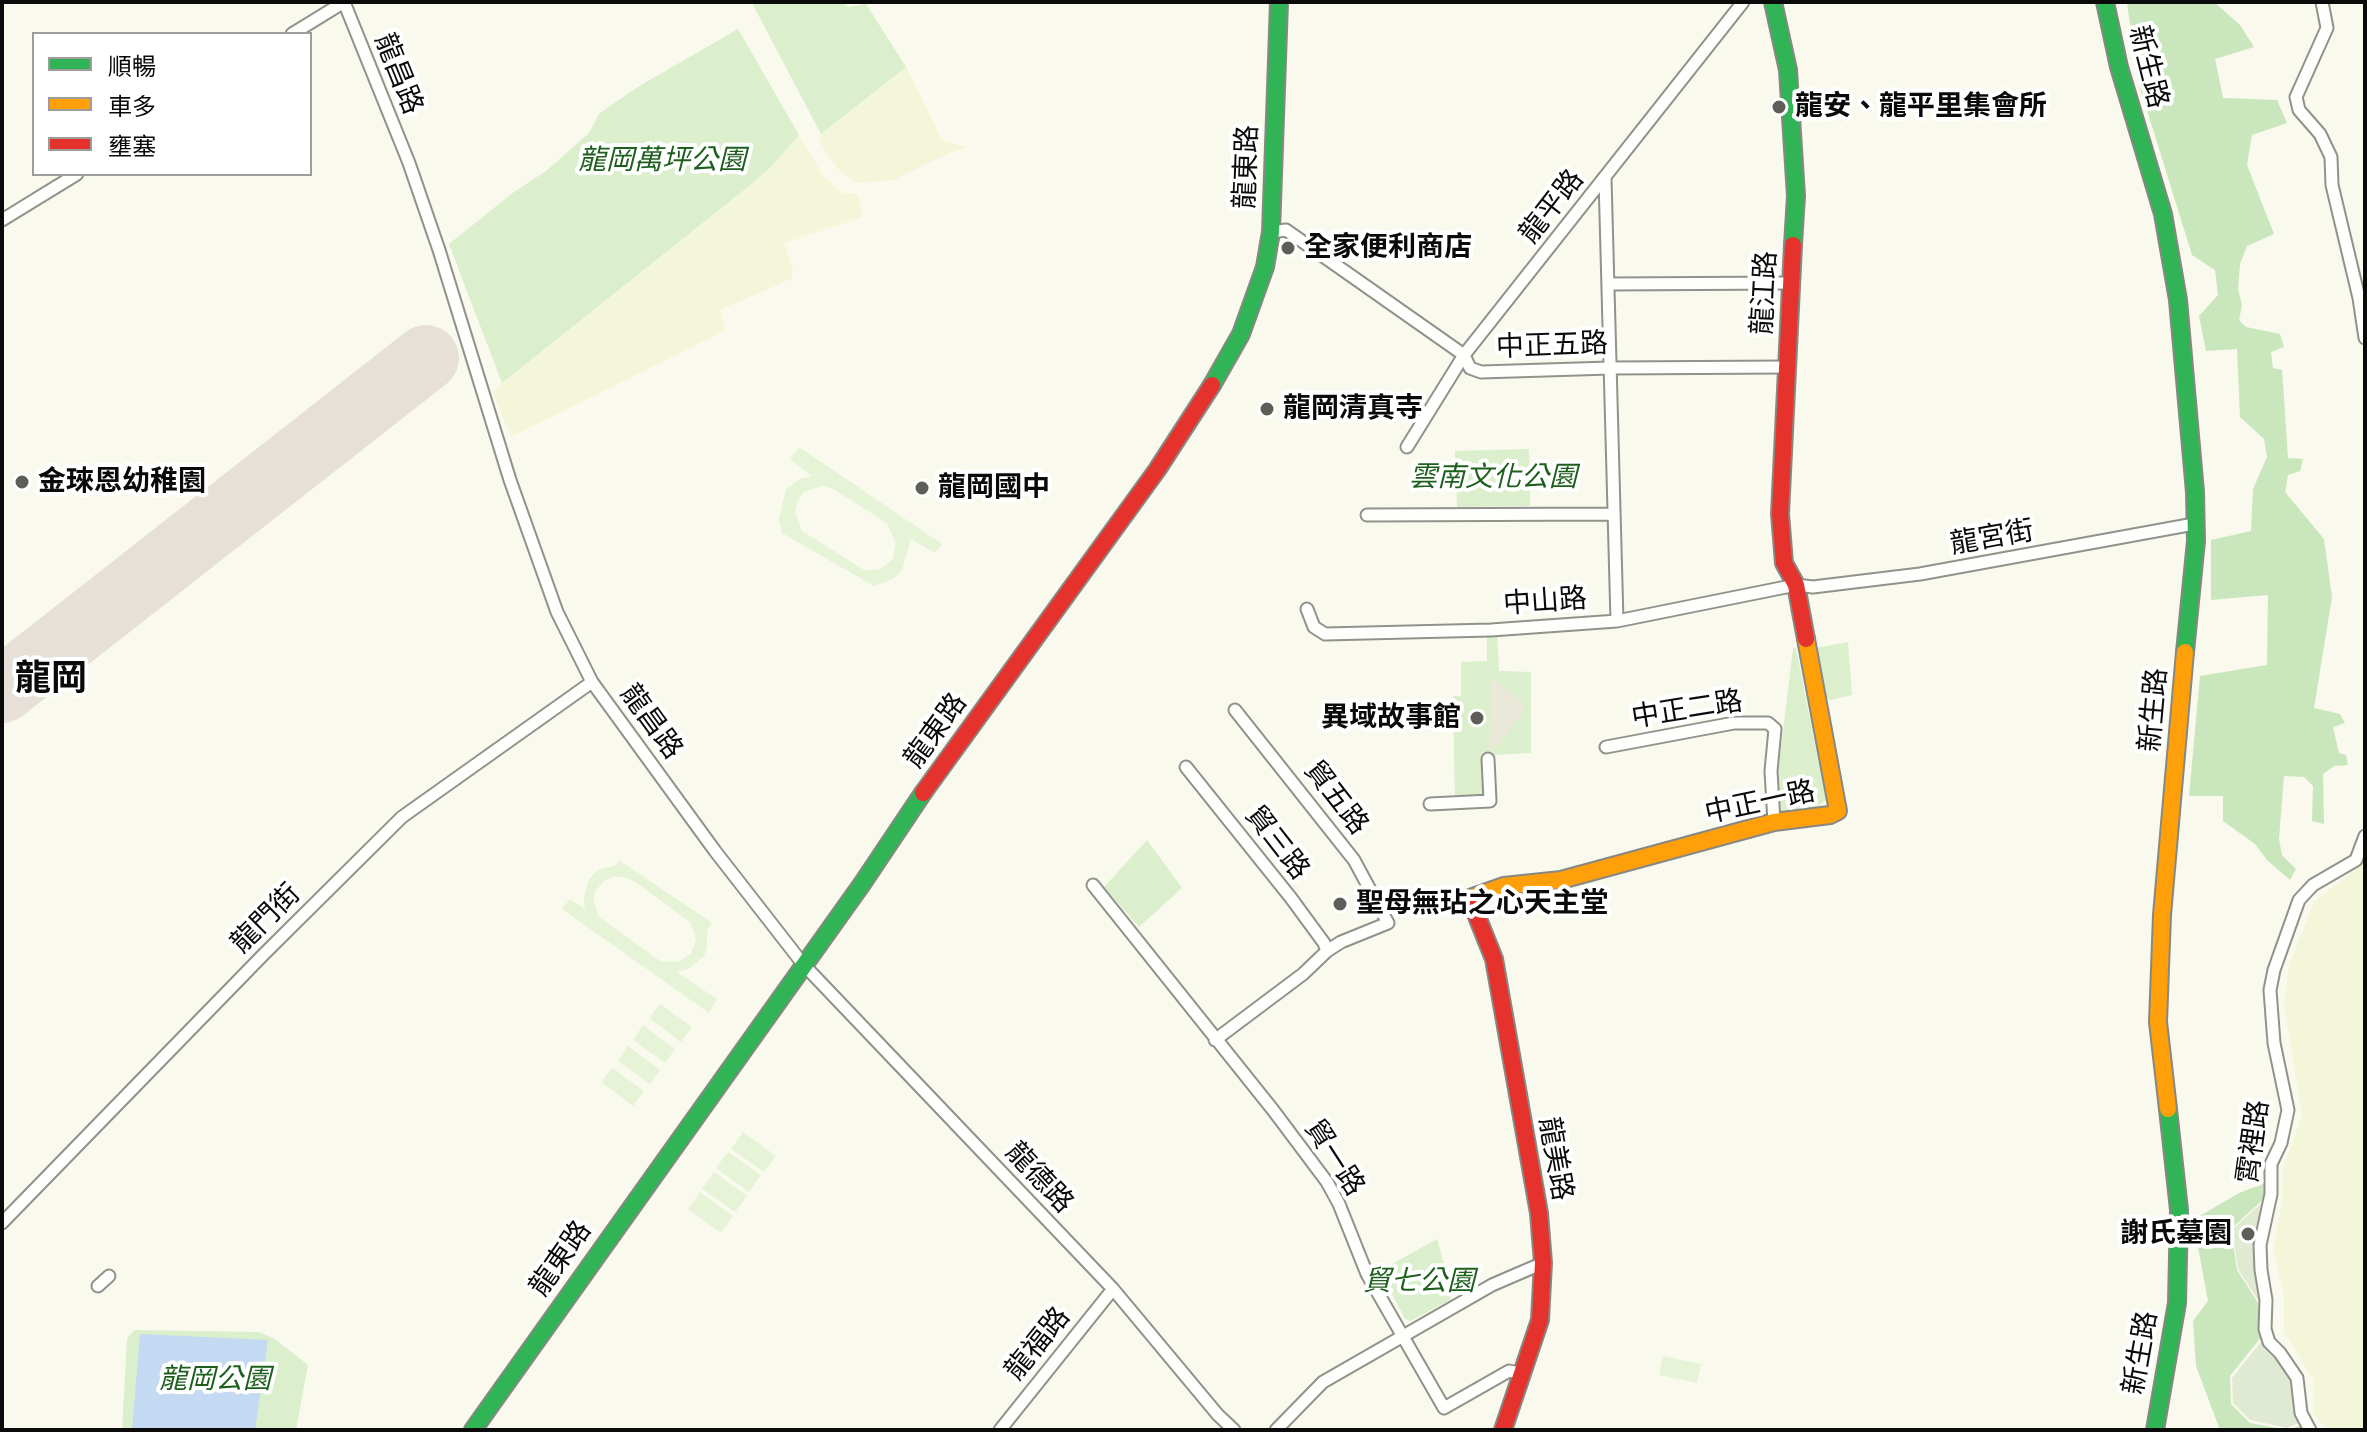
<!DOCTYPE html>
<html>
<head>
<meta charset="utf-8">
<style>
  body { margin:0 }
  #map { position:relative; width:2367px; height:1432px; overflow:hidden; background:#f9f9ed; font-family:"Noto Serif","Noto Sans TC",serif }
  canvas { display:block }
  .frame { position:absolute; inset:0; border:4px solid #0a0a0a; pointer-events:none }
  .legend { position:absolute; left:32px; top:32px; width:280px; height:144px; box-sizing:border-box; background:#fff; border:2px solid #9d9d9d; margin:0; padding:10px 14px; list-style:none; font-size:24px; color:#0a0a0a }
  .legend li { display:flex; align-items:center; gap:16px; height:40px }
  .legend b { width:40px; border:2px solid #9d9d9d }
</style>
</head>
<body>
<div id="map">
<canvas width="2367" height="1432"></canvas>
<div class="frame"></div>
<ul class="legend">
<li><b style="height:10px;background:#30b455"></b>順暢</li>
<li><b style="height:10px;background:#ff9f0a"></b>車多</li>
<li><b style="height:10px;background:#e5322d"></b>壅塞</li>
</ul>
</div>
<script>
const c = document.querySelector('canvas').getContext('2d');
c.lineJoin = 'round';
function fill(path, color) { c.fillStyle = color; c.fill(path, 'evenodd'); }
const poly = rows => new Path2D(rows.map(r => 'M' + r).join(''));
function stroke(path, color, width, dash) { c.strokeStyle = color; c.lineWidth = width; c.lineCap = dash ? 'butt' : 'round'; c.setLineDash(dash || []); c.stroke(path); }
function label(font, color, halo, rows, align = 'center') {
  c.font = font + ' "Noto Serif","Noto Sans TC",serif'; c.lineWidth = 8; c.setLineDash([]); c.textBaseline = 'middle'; c.strokeStyle = halo; c.fillStyle = color; for (const [text, x, y, turn = 0] of rows) {
    c.save(); c.translate(x, y); c.rotate((+turn || 0) * Math.PI / 180); c.textAlign = isNaN(turn) ? turn : align; if (halo) c.strokeText(text, 0, 0); c.fillText(text, 0, 0); c.restore();
  }
}
const farmland = poly([
  [906,67,942,140,967,147,949,153,894,180,856,183,838,169,819,141,821,134],
  [799,135,822,174,842,193,858,194,863,217,784,243,793,270,791,279,720,310,726,330,511,437,493,393,502,383,744,190,771,167],
  [2365,862,2365,1430,2329,1430,2314,1415,2313,1379,2284,1332,2284,1295,2273,1250,2282,1203,2283,1169,2302,1116,2284,1005,2289,964,2315,901]
]);
const green = poly([
  [757,2,844,2,848,7,866,4,906,67,821,134,753,5],
  [738,29,799,135,771,167,744,190,502,383,449,244,514,192,546,171,589,133,599,114,636,88],
  [1529,449,1530,506,1457,507,1455,451],
  [1487,633,1497,633,1499,671,1531,672,1531,753,1493,755,1492,806,1455,805,1453,696,1461,696,1461,662,1487,661],
  [1848,642,1852,695,1830,700,1823,694,1816,648],
  [1793,648,1796,648,1826,800,1814,809,1778,815,1774,807],
  [1147,840,1182,888,1139,927,1104,887],
  [1437,1239,1452,1292,1450,1300,1410,1321,1405,1319,1382,1275,1383,1269],
  [134,1330,259,1332,275,1339,308,1365,296,1430,122,1430,127,1339]
]);
const forest = poly([
  [2127,2,2214,2,2240,25,2254,47,2215,59,2223,98,2277,100,2287,123,2252,135,2247,165,2274,234,2247,246,2240,264,2238,289,2242,305,2239,320,2246,327,2280,334,2284,347,2271,352,2273,368,2282,370,2288,458,2303,459,2300,471,2288,475,2285,492,2324,539,2332,597,2314,708,2340,714,2345,723,2333,727,2339,753,2346,755,2348,765,2334,766,2323,774,2324,824,2312,821,2313,786,2304,777,2284,776,2279,839,2282,855,2296,869,2290,880,2267,860,2255,844,2223,821,2223,796,2189,796,2200,676,2267,665,2268,595,2211,600,2211,540,2251,531,2253,489,2267,457,2264,439,2240,417,2237,349,2206,351,2199,316,2218,295,2215,270,2192,255,2137,78],
  [2268,1182,2267,1196,2231,1229,2237,1270,2262,1309,2262,1336,2230,1376,2231,1404,2250,1423,2288,1430,2302,1425,2307,1430,2220,1430,2196,1366,2193,1321,2208,1301,2193,1220,2239,1193]
]);
const cemetery = poly([
  [2269,1196,2257,1247,2263,1308,2238,1269,2232,1230],
  [2264,1338,2292,1374,2301,1422,2287,1428,2250,1420,2233,1403,2232,1378]
]);
const pitch = poly([
  [799,447,942,544,935,553,911,539,902,570,893,579,874,586,782,533,779,519,786,489,800,479,812,476,790,459],
  [822,486,832,488,887,523,896,543,893,559,885,566,877,570,864,570,802,531,795,512,797,502,804,492],
  [619,860,712,923,707,930,707,947,704,956,688,969,677,972,717,999,709,1013,562,909,570,899,585,909,584,897,589,879,598,870,617,865],
  [613,877,624,877,634,881,691,923,696,940,691,954,678,962,660,961,599,917,593,900,595,891,605,880],
  [660,1004,692,1027,681,1042,649,1018],
  [643,1025,675,1049,665,1063,633,1040],
  [628,1046,660,1070,650,1084,618,1061],
  [612,1068,644,1091,633,1106,601,1082],
  [743,1132,776,1156,764,1172,731,1149],
  [728,1152,761,1175,749,1192,716,1168],
  [714,1172,747,1196,735,1212,702,1189],
  [700,1192,733,1216,721,1233,688,1209],
  [1663,1356,1701,1364,1697,1383,1659,1375]
]);
const plaza = poly([
  [1491,677,1524,704,1524,711,1500,743,1489,752]
]);
const water = poly([
  [140,1334,268,1340,255,1430,132,1430]
]);
const runway = poly([
  [2,690,426,358]
]);
const street = poly([
  [344,2,409,163,439,250,510,480,557,612,592,682,715,851,803,964,1113,1289,1218,1415,1234,1430],
  [2322,2,2327,28,2296,97,2299,110,2320,134,2331,157,2332,185,2359,298,2365,338],
  [292,34,344,2],
  [1605,178,1617,621],
  [2,220,77,174],
  [1271,232,1286,230,1464,355,1470,368,1481,372,1610,368,1787,367],
  [1608,284,1791,283],
  [1407,447,1464,355,1743,2],
  [1367,515,1612,514],
  [1307,609,1314,627,1325,634,1491,630,1617,621,1796,585,1813,587,1920,574,2194,524],
  [1606,747,1734,723,1768,723,1775,729,1771,771,1774,822],
  [1186,767,1291,898,1324,943,1327,951],
  [1430,804,1490,801,1488,759],
  [1093,885,1273,1110,1327,1182,1339,1204,1367,1274,1444,1408,1509,1371,1524,1374],
  [1215,1040,1303,974,1327,951,1341,942,1388,923,1354,860,1235,710],
  [2,1223,263,955,402,817,592,682],
  [98,1286,109,1276],
  [1000,1430,1113,1289],
  [1276,1430,1323,1382,1492,1285,1543,1263],
  [2310,1430,2301,1413,2297,1378,2280,1353,2269,1342,2265,1329,2266,1300,2261,1270,2260,1245,2271,1194,2271,1164,2281,1143,2288,1110,2274,1043,2270,990,2274,970,2299,900,2313,885,2356,860,2365,836]
]);
const fast = poly([
  [1773,2,1788,70,1796,196,1793,245],
  [2105,2,2119,67,2163,214,2178,300,2195,492,2196,541,2185,652],
  [1212,385,1241,334,1265,267,1271,232,1279,2],
  [473,1430,862,884,923,793],
  [2155,1430,2177,1303,2179,1210,2168,1109]
]);
const slow = poly([
  [1472,904,1470,898,1504,886,1561,880,1774,822,1830,815,1838,811,1806,639],
  [2168,1109,2158,1022,2162,915,2185,652]
]);
const jam = poly([
  [1793,245,1780,514,1784,563,1796,585,1806,639],
  [923,793,1157,470,1212,385],
  [1472,904,1494,959,1539,1213,1543,1263,1540,1320,1503,1430]
]);
const markers = [
  [1779,107,8,"#5e5e59"],
  [1288,248,8,"#5e5e59"],
  [1267,409,8,"#5e5e59"],
  [22,482,8,"#5e5e59"],
  [922,488,8,"#5e5e59"],
  [1477,718,8,"#5e5e59"],
  [1340,904,8,"#5e5e59"],
  [2248,1234,8,"#5e5e59"]
];
const streetNames = [
  ["新生路",2148,67,76],
  ["龍昌路",398,74,68],
  ["龍東路",1247,167,-88],
  ["龍平路",1552,207,-52],
  ["龍江路",1765,293,-87],
  ["中正五路",1552,346,-2],
  ["龍宮街",1992,538,-10],
  ["中山路",1545,602,-4],
  ["中正二路",1687,710,-9],
  ["新生路",2154,710,-85],
  ["龍昌路",651,722,54],
  ["龍東路",936,731,-54],
  ["貿五路",1336,798,52],
  ["中正一路",1760,803,-12],
  ["貿三路",1277,843,52],
  ["龍門街",266,919,-45],
  ["霄裡路",2254,1142,-82],
  ["貿一路",1334,1158,57],
  ["龍美路",1555,1159,80],
  ["龍德路",1039,1178,47],
  ["龍東路",561,1259,-55],
  ["龍福路",1038,1344,-51],
  ["新生路",2141,1353,-80]
];
const poiNames = [
  ["龍安、龍平里集會所",1795,107],
  ["全家便利商店",1304,248],
  ["龍岡清真寺",1283,409],
  ["金琜恩幼稚園",38,482],
  ["龍岡國中",938,488],
  ["異域故事館",1461,718,"right"],
  ["聖母無玷之心天主堂",1356,904],
  ["謝氏墓園",2232,1234,"right"]
];
const parkNames = [
  ["龍岡萬坪公園",662,161],
  ["雲南文化公園",1493,478],
  ["貿七公園",1419,1282],
  ["龍岡公園",215,1380]
];
const districtNames = [
  ["龍岡",51,680]
];
fill(farmland, '#f3f6d9');
fill(green, '#dbefcd');
fill(forest, '#cae6bc');
fill(cemetery, '#e0ead2');
fill(pitch, '#e6f3d6');
fill(plaza, '#e9e8d9');
fill(water, '#c4d9f2');
stroke(runway, '#e7e0d8', 66);
stroke(street, '#92928c', 15);
stroke(fast, '#888883', 20);
stroke(slow, '#888883', 20);
stroke(jam, '#888883', 20);
stroke(street, '#fefefc', 11);
stroke(fast, '#30b455', 16);
stroke(slow, '#ff9f0a', 16);
stroke(jam, '#e5322d', 16);
for (const [x, y, r, color] of markers) { const dot = new Path2D(); dot.arc(x, y, r, 0, 2 * Math.PI); c.fillStyle = color; c.fill(dot); stroke(dot, '#fff', 3); }
label('28px', '#0a0a0a', '#fff', streetNames);
label('bold 28px', '#0a0a0a', '#fff', poiNames, 'left');
label('italic 28px', '#1d5f1d', '#fff', parkNames);
label('bold 36px', '#0a0a0a', '#fff', districtNames);
</script>
</body>
</html>
